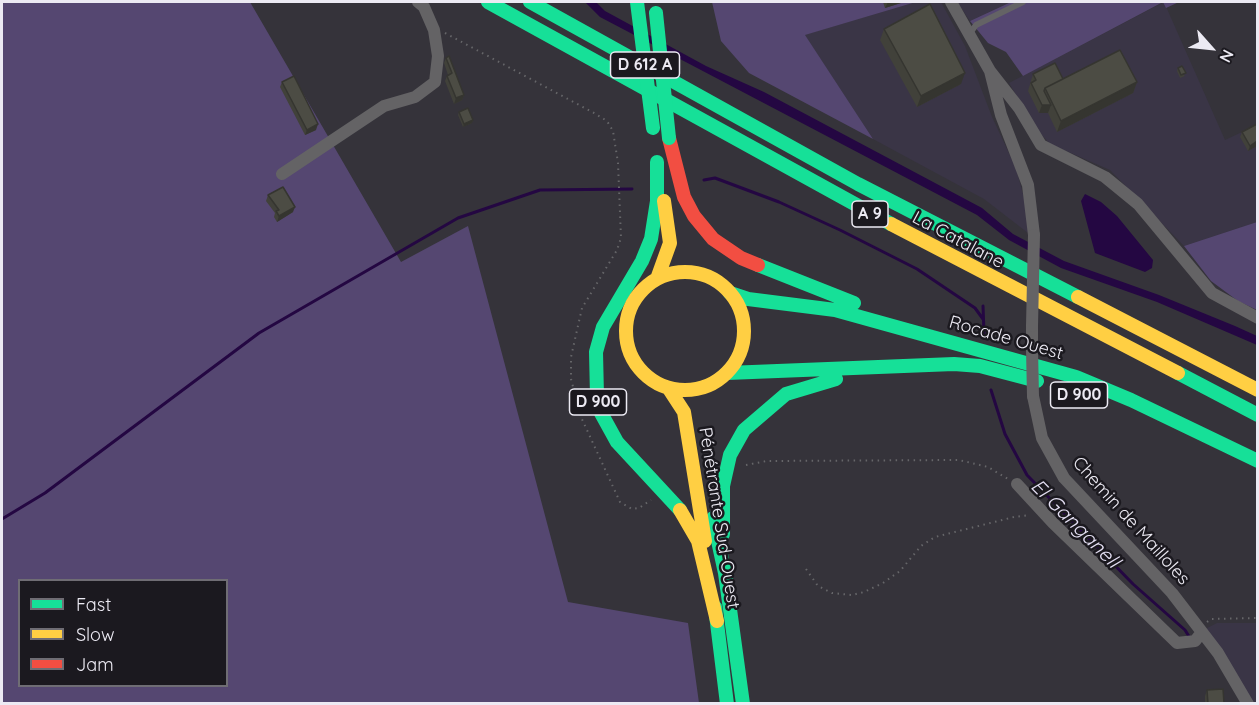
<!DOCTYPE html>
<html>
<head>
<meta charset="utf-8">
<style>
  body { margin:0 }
  #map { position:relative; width:1259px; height:705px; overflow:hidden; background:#35333a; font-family:Quicksand,sans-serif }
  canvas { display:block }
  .frame { position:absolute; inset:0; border:3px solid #eceaf3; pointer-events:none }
  .legend { position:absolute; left:18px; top:579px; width:210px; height:108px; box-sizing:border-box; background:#1b191f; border:2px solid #6f6d74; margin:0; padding:8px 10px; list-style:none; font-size:18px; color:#eceaf3 }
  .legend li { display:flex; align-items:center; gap:12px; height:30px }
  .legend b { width:30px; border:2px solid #6f6d74 }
  .north { position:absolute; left:1181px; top:18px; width:60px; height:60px; -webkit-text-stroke:4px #1b191f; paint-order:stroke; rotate:117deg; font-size:16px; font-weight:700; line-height:24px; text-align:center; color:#eceaf3 }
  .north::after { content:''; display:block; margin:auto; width:21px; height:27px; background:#eceaf3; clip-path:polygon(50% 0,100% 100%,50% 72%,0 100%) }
</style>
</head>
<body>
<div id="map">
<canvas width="1259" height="705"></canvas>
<div class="frame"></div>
<ul class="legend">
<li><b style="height:8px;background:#16e098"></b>Fast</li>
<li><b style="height:8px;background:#ffcf43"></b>Slow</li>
<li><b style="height:8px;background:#f24e42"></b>Jam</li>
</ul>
<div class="north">N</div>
</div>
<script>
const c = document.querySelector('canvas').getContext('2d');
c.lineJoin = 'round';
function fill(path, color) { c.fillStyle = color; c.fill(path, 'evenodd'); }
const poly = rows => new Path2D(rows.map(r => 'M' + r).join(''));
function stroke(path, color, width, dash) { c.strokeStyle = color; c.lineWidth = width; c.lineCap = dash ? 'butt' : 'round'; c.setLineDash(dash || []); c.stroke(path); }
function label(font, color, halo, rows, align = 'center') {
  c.font = font + ' Quicksand,sans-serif'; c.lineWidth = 5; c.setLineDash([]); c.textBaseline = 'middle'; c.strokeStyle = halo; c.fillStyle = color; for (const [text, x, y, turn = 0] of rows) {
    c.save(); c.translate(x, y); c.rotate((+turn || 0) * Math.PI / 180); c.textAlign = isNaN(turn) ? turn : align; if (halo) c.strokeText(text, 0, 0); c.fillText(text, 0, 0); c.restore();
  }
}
const built = poly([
  [916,2,941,2,965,46,992,117,1016,168,1027,209,1028,233,984,199,873,139,804,35],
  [957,2,1011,2,970,21],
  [1164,2,1225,140,1257,125,1257,222,1184,246,1110,170,1050,144,1037,130,1009,83],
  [1217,623,1257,623,1257,703,1253,703,1205,629]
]);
const green = poly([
  [2,2,250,2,401,262,468,226,568,602,688,623,699,703,2,703],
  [20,580,226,580,226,686,20,686],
  [712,2,916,2,805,35,873,139,749,73,721,41],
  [1011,2,1179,2,1166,8,1163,2,1023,76,1006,52,988,43,970,21],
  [1257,222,1257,310,1238,301,1211,281,1184,246]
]);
const water = poly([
  [585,2,596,2,605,11,706,66,764,92,982,208,1013,234,1064,261,1159,295,1235,326,1257,336,1257,345,1157,302,1061,268,1009,240,977,215,600,17],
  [1085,194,1101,202,1117,216,1153,260,1152,268,1145,272,1095,253,1081,201]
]);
const stream = poly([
  [704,180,715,178,779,202,840,230,917,269,975,308,983,319],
  [983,306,984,333],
  [991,390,1005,434,1027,475,1133,584,1185,630,1190,638],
  [2,519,45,493,259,333,458,218,540,190,632,189]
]);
const path = poly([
  [445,33,594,113,607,121,613,131,618,163,621,238,617,250,582,308,571,357,571,379,581,417,620,502,632,509,639,508,651,500],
  [746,465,767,461,959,460,988,467,1008,479],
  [806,569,818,586,832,593,852,595,864,592,883,583,900,571,921,546,935,537,1014,517,1030,515],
  [1207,622,1211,619,1258,618]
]);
const lane = poly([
  [970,33,976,25,1023,2]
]);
const street = poly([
  [951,2,990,71,1001,115,1028,185,1034,235],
  [990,71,1019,108,1041,145,1105,177,1138,204,1212,293,1258,318],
  [282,174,384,106,415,97,435,82,438,56,434,30,424,7,418,2],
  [1032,326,1032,349],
  [1033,396,1042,438,1064,478,1172,593,1218,653,1248,704],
  [1017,484,1053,523,1177,643,1195,641,1202,632]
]);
const fast = poly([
  [488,2,891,224],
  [530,2,858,184,1078,297],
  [657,162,657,201,651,239,642,261,603,327,596,352,597,396,601,413,617,442,680,510],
  [758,265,854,303],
  [730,293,748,299,835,310,1076,377,1131,400,1258,461],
  [727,373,954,364,980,366,1037,381],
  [1178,373,1258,415],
  [713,518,725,573,743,704],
  [723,534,723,486,730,455,744,430,786,394,836,379],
  [715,607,727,704]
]);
const slow = poly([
  [891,224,1178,373],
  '626 331a59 59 0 1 1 118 0a59 59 0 1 1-118 0Z',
  [657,279,670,243,664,201],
  [1078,297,1258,390],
  [669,389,684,412,705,541],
  [680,510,698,541,717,621]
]);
const jam = poly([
  [669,138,684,197,694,216,713,239,741,258,758,265]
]);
const streetBridge = poly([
  [1032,326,1034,235],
  [1032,349,1033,396]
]);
const fastBridge = poly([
  [637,2,653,128],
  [656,13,669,138]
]);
const wall = poly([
  [883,2,904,2,885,8],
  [884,29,961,84,917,107,880,40],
  [446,58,464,95,462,100,454,104,445,81,447,76,448,75,444,63],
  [1178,68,1185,76,1180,78,1177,71],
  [1033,74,1063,79,1137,82,1133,93,1057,132,1048,113,1039,113,1028,91],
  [282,82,316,130,305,135,280,87],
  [459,112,473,120,472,123,463,127,458,115],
  [1242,132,1257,146,1248,151,1240,137],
  [268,195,293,212,277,222,274,217,275,213,266,201],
  [1207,690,1224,703,1205,704,1205,696]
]);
const shadedWall = poly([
  [888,2,904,2,885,8],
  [965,73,961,84,917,107,921,96],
  [1137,82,1133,93,1057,132,1061,121],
  [464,95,462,100,454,104,456,98],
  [1042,105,1051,105,1048,113,1039,113],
  [473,120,472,123,463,127,464,124],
  [318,124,316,130,305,135,307,130],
  [1257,141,1257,146,1248,151,1250,146],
  [295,207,293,212,277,222,279,216]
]);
const building = poly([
  [930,4,965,73,921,96,884,29,930,4],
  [1120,50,1137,82,1061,121,1045,88,1120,50],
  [449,56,464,95,456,98,447,76,452,73,446,58,449,56],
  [1055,63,1063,79,1045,88,1044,91,1051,105,1042,105,1031,83,1036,80,1033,74,1055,63],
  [1182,66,1186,73,1181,75,1178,68,1182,66],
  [294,76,318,124,307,130,282,82,294,76],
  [468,108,473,120,464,124,459,112,468,108],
  [1257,124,1257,141,1250,146,1242,132,1257,124],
  [283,187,295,207,279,216,276,211,279,210,268,195,283,187],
  [1223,689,1224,703,1208,704,1207,690,1223,689]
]);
const shields = [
  [645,65,69],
  [870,214,36],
  [1079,395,57],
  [598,402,57]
];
const shieldNames = [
  ["D 612 A",645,65],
  ["A 9",870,214],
  ["D 900",1079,395],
  ["D 900",598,402]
];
const streetNames = [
  ["La Catalane",958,240,28],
  ["Rocade Ouest",1006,338,16],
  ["Pénétrante Sud-Ouest",719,518,81],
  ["Chemin de Mailloles",1131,521,48]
];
const waterNames = [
  ["El Ganganell",1075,524,45]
];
fill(built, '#3a3546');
fill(green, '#554771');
fill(water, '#240742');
stroke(stream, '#240742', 3);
stroke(path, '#666669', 2, [1.5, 4.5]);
stroke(lane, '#646365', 6);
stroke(street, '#646365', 12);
stroke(fast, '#16e098', 14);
stroke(slow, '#ffcf43', 14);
stroke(jam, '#f24e42', 14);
stroke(streetBridge, '#646365', 12);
stroke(fastBridge, '#16e098', 14);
fill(wall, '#41413a');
fill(shadedWall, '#353530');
fill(building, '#4c4c44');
stroke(building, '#353530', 1.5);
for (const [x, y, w] of shields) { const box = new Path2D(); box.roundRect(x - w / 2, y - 13, w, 26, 4.5); c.fillStyle = '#1b191f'; c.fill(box); stroke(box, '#eceaf3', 1.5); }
label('bold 16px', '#eceaf3', null, shieldNames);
label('18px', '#eceaf3', '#1b191f', streetNames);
label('italic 20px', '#e5e0f4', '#1b191f', waterNames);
</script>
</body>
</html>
